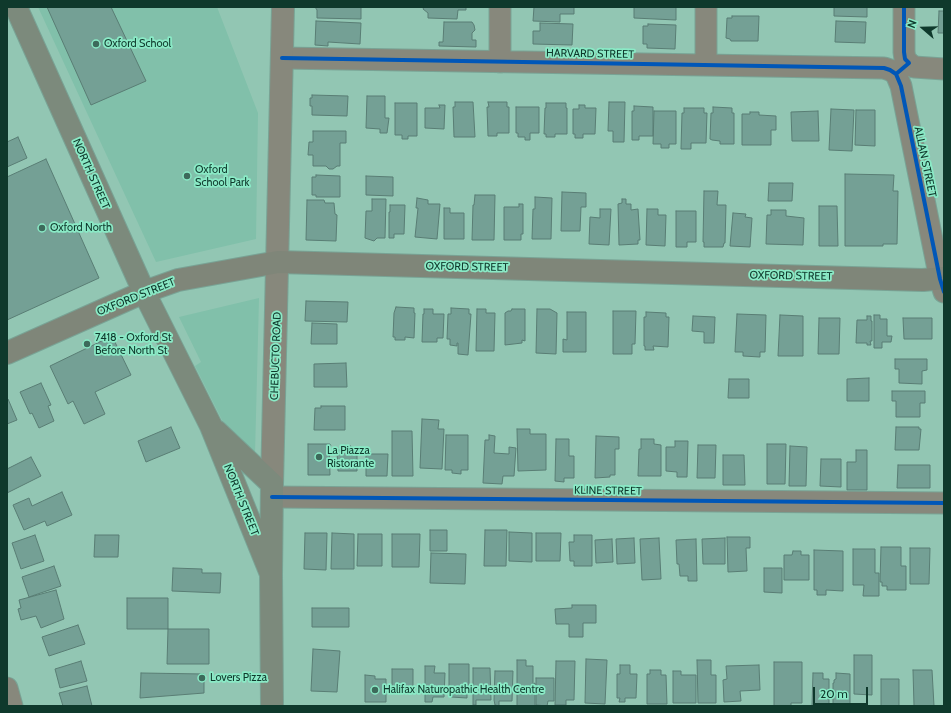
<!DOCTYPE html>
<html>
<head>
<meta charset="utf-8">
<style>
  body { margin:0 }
  #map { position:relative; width:951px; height:713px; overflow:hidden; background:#92c6b3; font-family:Cabin,sans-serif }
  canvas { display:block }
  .frame { position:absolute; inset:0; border:8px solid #0f392c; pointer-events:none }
  .north { position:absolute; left:903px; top:8px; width:40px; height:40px; -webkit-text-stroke:3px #8aeac6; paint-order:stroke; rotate:290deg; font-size:11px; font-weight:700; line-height:16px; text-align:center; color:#0f392c }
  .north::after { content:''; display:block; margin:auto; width:14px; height:18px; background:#0f392c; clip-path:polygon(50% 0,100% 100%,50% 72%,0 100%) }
  .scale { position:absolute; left:813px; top:687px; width:55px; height:18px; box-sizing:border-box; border:2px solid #0f392c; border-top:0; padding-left:5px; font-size:12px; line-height:14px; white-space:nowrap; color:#0f392c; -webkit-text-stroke:3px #8aeac6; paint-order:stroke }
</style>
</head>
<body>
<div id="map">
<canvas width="951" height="713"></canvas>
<div class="frame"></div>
<div class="north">N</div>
<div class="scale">20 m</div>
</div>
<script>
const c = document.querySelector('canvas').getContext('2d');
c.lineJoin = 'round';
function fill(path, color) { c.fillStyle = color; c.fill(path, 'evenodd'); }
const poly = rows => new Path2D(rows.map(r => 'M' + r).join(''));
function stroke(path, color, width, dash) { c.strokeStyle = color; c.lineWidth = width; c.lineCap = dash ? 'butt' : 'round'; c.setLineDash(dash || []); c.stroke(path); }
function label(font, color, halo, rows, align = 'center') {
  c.font = font + ' Cabin,sans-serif'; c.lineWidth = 3.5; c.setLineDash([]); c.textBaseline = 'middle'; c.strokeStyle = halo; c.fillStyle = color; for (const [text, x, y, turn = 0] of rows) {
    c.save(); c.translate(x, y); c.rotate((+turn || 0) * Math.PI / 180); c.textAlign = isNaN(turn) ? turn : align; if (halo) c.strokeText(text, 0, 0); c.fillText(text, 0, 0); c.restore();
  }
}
const green = poly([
  [38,7,217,7,258,113,256,239,156,262],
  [259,298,255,454,222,420,195,366,201,362,179,317]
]);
const building = poly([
  [47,7,111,7,146,81,91,105,47,7],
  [315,7,361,7,361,19,317,18,317,10,315,7],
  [424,7,466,7,466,10,458,10,457,19,428,18,428,13,423,9,424,7],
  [534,7,574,7,574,14,560,14,560,22,533,21,534,7],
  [634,7,676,7,676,20,634,18,634,7],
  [834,7,867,7,867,17,834,16,834,7],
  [939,11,944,11,944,33,938,33,939,11],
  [732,16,759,16,758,41,731,41,730,39,726,38,727,18,732,18,732,16],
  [316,21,361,23,360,44,328,42,328,46,315,45,316,21],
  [836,21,866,22,865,43,835,42,836,21],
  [444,22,472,22,474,25,475,30,472,33,472,40,476,40,476,47,439,46,439,42,443,42,444,22],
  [540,23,573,24,572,45,533,44,533,31,540,31,540,23],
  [648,24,676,25,675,49,647,48,647,44,643,44,643,26,648,26,648,24],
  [312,95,348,96,347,116,312,115,312,106,310,106,310,98,312,98,312,95],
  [367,96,385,96,385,118,389,118,387,133,380,133,380,129,366,128,367,96],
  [455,102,473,102,475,137,454,137,453,107,455,107,455,102],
  [488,102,507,102,507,107,509,107,509,133,497,133,497,136,488,136,487,107,489,107,488,102],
  [609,102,625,102,624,142,613,142,613,131,608,131,609,102],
  [395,103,417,103,417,136,408,136,408,139,402,139,402,135,395,135,395,103],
  [546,103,566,103,566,108,567,108,567,134,555,134,555,137,546,137,546,134,544,134,545,108,546,108,546,103],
  [439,105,445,105,444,129,425,128,425,108,440,108,439,105],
  [579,105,585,105,585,108,596,108,595,134,583,134,583,138,575,138,575,134,573,134,573,109,579,109,579,105],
  [634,106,653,107,653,136,639,136,639,140,632,140,632,111,634,111,634,106],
  [516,107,539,107,539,133,530,133,530,140,525,140,525,137,518,137,518,133,516,133,516,107],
  [713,107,732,108,732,113,734,113,734,144,720,144,720,141,712,140,710,139,711,113,713,113,713,107],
  [684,108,704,108,704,113,707,113,706,143,691,143,691,149,681,149,682,113,684,113,684,108],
  [831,109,854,110,852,151,829,150,831,109],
  [856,110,875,110,875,146,855,145,856,110],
  [654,111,676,111,676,144,669,144,669,148,661,148,661,144,653,144,654,111],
  [818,111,819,141,792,141,791,112,818,111],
  [750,112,759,112,759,115,776,116,776,130,771,130,771,145,742,145,742,114,750,114,750,112],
  [313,131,346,131,346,143,340,143,340,166,337,166,333,169,329,169,326,166,313,166,313,155,308,155,309,142,313,142,313,131],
  [18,137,27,158,7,167,7,142,18,137],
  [46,159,99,278,7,320,7,177,46,159],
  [845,174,894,175,893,191,898,191,897,244,883,244,883,246,845,246,845,174],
  [316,175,340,176,340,197,316,197,316,195,312,195,312,177,316,177,316,175],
  [366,176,393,177,393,196,366,195,366,176],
  [769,183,793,183,792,201,768,201,769,183],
  [704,191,718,191,717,205,726,205,725,243,724,243,723,247,704,247,704,242,703,242,704,191],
  [562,192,586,193,586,207,581,207,580,231,561,231,562,192],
  [475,195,495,195,494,240,472,240,473,205,474,205,475,195],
  [535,197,552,198,551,239,532,239,533,209,535,209,535,197],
  [417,198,428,200,428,204,440,204,437,239,415,237,418,208,416,208,417,198],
  [372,199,386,199,385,238,377,238,374,241,365,238,366,211,372,211,372,199],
  [622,199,626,199,626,204,631,204,631,210,638,209,640,240,638,240,638,244,619,245,618,204,622,203,622,199],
  [307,200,324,200,325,203,334,203,335,214,337,215,336,241,306,240,307,200],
  [519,204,523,204,523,234,521,234,521,240,504,240,504,207,519,207,519,204],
  [390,205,405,205,404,234,394,234,394,238,389,238,389,212,390,212,390,205],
  [819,206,837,206,838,246,819,246,819,206],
  [444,208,450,208,450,213,464,213,464,239,444,239,444,208],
  [600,209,611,209,609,245,589,244,590,217,600,218,600,209],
  [647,209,658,209,658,215,666,215,665,246,646,245,647,209],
  [771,210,786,210,786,216,804,218,803,245,766,244,767,215,771,215,771,210],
  [676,211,696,211,696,242,687,242,687,247,676,247,676,211],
  [733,213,746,214,745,217,752,218,750,247,730,246,733,213],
  [306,301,348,302,347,322,305,321,306,301],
  [396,307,414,308,414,313,415,313,414,338,405,337,405,340,395,340,395,337,393,337,394,313,396,307],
  [451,308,469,309,469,314,471,314,468,355,458,354,458,343,457,343,457,346,450,345,450,339,447,339,448,314,451,314,451,308],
  [424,309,433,309,433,314,444,314,443,338,437,338,437,342,422,342,423,314,424,314,424,309],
  [477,309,486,309,486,313,495,313,494,351,476,351,477,309],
  [512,309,525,309,525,341,522,340,522,343,505,345,505,313,508,311,511,311,512,309],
  [537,309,550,309,557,313,556,354,536,353,537,309],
  [613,311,636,311,635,344,632,344,632,354,613,354,613,311],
  [567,312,586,312,586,352,563,352,563,339,567,340,567,312],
  [646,312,666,313,666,317,669,317,668,347,653,346,654,350,645,350,645,346,644,346,644,317,646,317,646,312],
  [737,314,766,315,765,352,760,352,760,357,743,356,743,352,735,352,737,314],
  [780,315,803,316,803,356,778,356,780,315],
  [874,315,880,315,880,319,887,319,887,336,892,336,891,342,882,342,882,348,874,348,874,315],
  [693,316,715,317,714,343,704,343,704,332,692,331,693,316],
  [867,316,871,316,871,321,872,321,872,341,870,341,871,345,867,345,867,343,856,343,857,320,867,320,867,316],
  [819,318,840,318,839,354,818,354,819,318],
  [903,318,932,318,932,339,904,339,903,318],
  [312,323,337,324,337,344,311,344,312,323],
  [112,336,131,375,95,392,105,414,84,424,73,401,68,404,50,366,112,336],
  [895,359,927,359,927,370,922,371,922,384,899,383,899,369,895,369,895,359],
  [346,363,347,387,314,387,314,364,346,363],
  [869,378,869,401,847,401,847,379,869,378],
  [729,379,749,379,749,398,728,398,729,379],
  [41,383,51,405,48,406,54,421,39,428,32,413,30,414,20,392,41,383],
  [892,391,925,391,925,403,920,403,920,417,896,417,896,401,892,401,892,391],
  [7,399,8,399,17,420,7,424,7,399],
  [321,406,345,406,345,430,314,430,315,408,321,408,321,406],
  [422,419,439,420,438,429,444,429,442,469,420,468,422,419],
  [171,427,180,448,146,462,138,441,171,427],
  [896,427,919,427,919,429,921,429,919,450,895,450,896,427],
  [517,429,530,429,530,434,546,434,546,470,518,471,517,429],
  [392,431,412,431,413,476,392,476,392,431],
  [446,435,468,435,468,470,461,470,461,474,452,473,452,470,445,470,446,435],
  [489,435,495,436,494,453,509,454,509,447,516,448,514,476,503,476,502,484,483,483,485,440,489,440,489,435],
  [596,436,619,437,619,449,615,449,615,475,610,475,610,477,595,478,596,436],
  [556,439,569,439,569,456,574,456,574,478,564,478,564,482,555,481,556,439],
  [641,439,654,439,654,444,661,445,661,476,638,476,639,449,641,449,641,439],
  [675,441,688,441,687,477,677,477,677,472,666,471,666,447,675,447,675,441],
  [308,444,330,444,331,446,329,446,330,475,308,475,308,444],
  [767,444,786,444,785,484,767,484,767,444],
  [698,445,716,445,715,478,697,478,698,445],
  [346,446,351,446,351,449,357,450,357,471,338,471,337,450,346,450,346,446],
  [790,446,807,447,806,486,789,486,790,446],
  [856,450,867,450,867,490,847,490,847,462,856,462,856,450],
  [366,451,370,451,370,454,388,454,387,476,366,476,366,451],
  [723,455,744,455,745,485,723,485,723,455],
  [31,457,41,476,7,493,7,469,31,457],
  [821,459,841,459,841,487,820,486,821,459],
  [898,465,930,465,930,488,897,488,898,465],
  [62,492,72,515,47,526,45,521,24,530,13,505,29,498,32,506,62,492],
  [430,530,447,530,447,551,430,551,430,530],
  [485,530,507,530,506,566,484,566,485,530],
  [509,532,532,533,532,562,509,561,509,532],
  [305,533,327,533,326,570,304,569,305,533],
  [332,533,354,534,354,569,331,569,332,533],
  [536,533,561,533,560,561,536,561,536,533],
  [358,534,382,534,382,566,357,566,358,534],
  [392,534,420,534,419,567,392,567,392,534],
  [35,535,44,561,21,569,12,543,35,535],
  [95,535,119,535,118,557,94,557,95,535],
  [574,535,592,535,592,566,574,566,574,561,570,561,569,542,574,542,574,535],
  [727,537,750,537,750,548,746,548,747,571,728,572,727,537],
  [634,538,635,563,617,564,616,539,634,538],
  [659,538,661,579,642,580,640,539,659,538],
  [725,538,725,564,703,564,702,539,725,538],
  [612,539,613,562,596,563,595,540,612,539],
  [696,539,697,581,688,581,688,576,680,576,679,564,677,564,676,540,696,539],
  [881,547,901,547,901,566,906,566,906,590,887,590,887,586,882,586,882,582,880,582,881,547],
  [910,548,930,548,929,584,910,584,910,548],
  [853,549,875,549,875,573,879,573,879,596,863,596,864,585,853,585,853,549],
  [814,550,843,551,843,591,826,590,826,595,817,595,817,590,814,590,814,550],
  [793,551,801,551,801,555,809,555,809,580,784,580,784,555,792,555,793,551],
  [431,553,466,554,465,584,430,583,431,553],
  [54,566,61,586,29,597,22,577,54,566],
  [173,568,202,569,202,573,221,573,220,593,172,591,173,568],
  [764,568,782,568,782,593,764,592,764,568],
  [56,590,64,619,41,628,36,616,21,620,18,609,21,608,19,600,56,590],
  [127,598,168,598,168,629,127,629,127,598],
  [572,605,596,605,596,623,583,623,583,637,569,637,569,624,556,624,555,609,572,608,572,605],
  [312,608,349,608,349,627,312,627,312,608],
  [78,625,85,644,49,656,42,637,78,625],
  [168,629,209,629,209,664,167,664,168,629],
  [313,649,340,651,337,692,311,691,313,649],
  [854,655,872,655,872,695,854,694,854,655],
  [586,659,607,660,605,704,585,703,586,659],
  [517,660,526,660,526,666,533,666,533,684,535,683,535,706,517,706,517,660],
  [697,660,711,660,711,675,716,675,716,703,698,703,697,660],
  [81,661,87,681,60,688,55,669,81,661],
  [556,661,575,661,574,700,566,700,566,705,555,705,556,661],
  [774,662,802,662,802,703,791,703,791,706,774,706,774,662],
  [449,664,469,664,469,693,467,693,467,698,451,697,451,693,449,692,449,664],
  [620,665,630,665,630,674,637,674,636,698,625,698,625,702,619,702,620,698,617,698,617,674,620,674,620,665],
  [759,665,760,690,740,691,741,701,724,702,723,680,727,679,726,666,759,665],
  [425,666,435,666,434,673,445,673,444,697,433,697,432,702,425,702,425,666],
  [473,668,490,668,491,700,476,700,476,705,473,705,473,668],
  [392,669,413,669,413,691,392,691,392,669],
  [650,670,661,670,661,675,666,675,667,704,647,704,647,674,650,674,650,670],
  [913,670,932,670,934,706,914,706,913,670],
  [495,671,513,671,512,701,499,701,499,706,495,705,494,700,495,671],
  [673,671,681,671,681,675,696,675,696,703,673,703,673,671],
  [141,673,204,674,204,693,140,698,141,673],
  [813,673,823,673,823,679,829,679,829,706,812,706,813,673],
  [836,673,850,674,850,706,833,706,833,683,834,683,834,680,836,679,836,673],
  [365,675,375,676,375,679,386,679,386,702,365,702,365,675],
  [536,678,554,678,554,701,548,701,547,706,536,705,536,678],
  [881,679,899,679,899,706,881,706,881,679],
  [87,686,92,706,63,706,59,693,87,686]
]);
const minor = poly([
  [706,7,706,65],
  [904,7,904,52,905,59,909,63,914,67,944,69],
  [282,58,884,68,890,70,896,74,901,86,940,279,944,292],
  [500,62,500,7],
  [272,497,944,503],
  [7,688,12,706]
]);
const tertiary = poly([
  [272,484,283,7]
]);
const secondary = poly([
  [7,353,144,292,178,280,278,262,923,280,944,278]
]);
const primary = poly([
  [16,7,144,292,211,426,271,574],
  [216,431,272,484,271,574,272,706]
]);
const cycleway = poly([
  [282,58,884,68,890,70,896,74,901,86,940,279,944,292],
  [896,74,909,63,905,59,904,52,904,7],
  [272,497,944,503]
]);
const markers = [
  [96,44,4,"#3d6a5b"],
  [187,176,4,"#3d6a5b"],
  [42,228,4,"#3d6a5b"],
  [87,344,4,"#3d6a5b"],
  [319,457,4,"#3d6a5b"],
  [202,678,4,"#3d6a5b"],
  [375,690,4,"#3d6a5b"]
];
const poiNames = [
  ["Oxford School",104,44],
  ["Oxford",195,170],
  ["School Park",195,183],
  ["Oxford North",50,228],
  ["7418 - Oxford St",95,338],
  ["Before North St",95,351],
  ["La Piazza",327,451],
  ["Ristorante",327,464],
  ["Lovers Pizza",210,678],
  ["Halifax Naturopathic Health Centre",383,690]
];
const streetNames = [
  ["HARVARD STREET",590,54,1],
  ["ALLAN STREET",925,162,78],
  ["NORTH STREET",91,174,66],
  ["OXFORD STREET",467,267,1],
  ["OXFORD STREET",791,276,1],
  ["OXFORD STREET",136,297,-22],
  ["CHEBUCTO ROAD",276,356,-88],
  ["KLINE STREET",608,491,1],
  ["NORTH STREET",241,500,68]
];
fill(green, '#81c0aa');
fill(building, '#74a095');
stroke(building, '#597d74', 1);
stroke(minor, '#79a395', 23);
stroke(tertiary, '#79a395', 24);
stroke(secondary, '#79a395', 24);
stroke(primary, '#79a395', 24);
stroke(minor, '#87887c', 21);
stroke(tertiary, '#87887c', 22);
stroke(secondary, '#7f8679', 22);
stroke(primary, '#7c8a7c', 22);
stroke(cycleway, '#0057b8', 4);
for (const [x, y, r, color] of markers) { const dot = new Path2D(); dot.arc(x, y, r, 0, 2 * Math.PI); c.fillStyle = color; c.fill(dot); stroke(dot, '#8aeac6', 1.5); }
label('11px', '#0f392c', '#8aeac6', poiNames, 'left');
label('11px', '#0f392c', '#8aeac6', streetNames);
</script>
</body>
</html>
